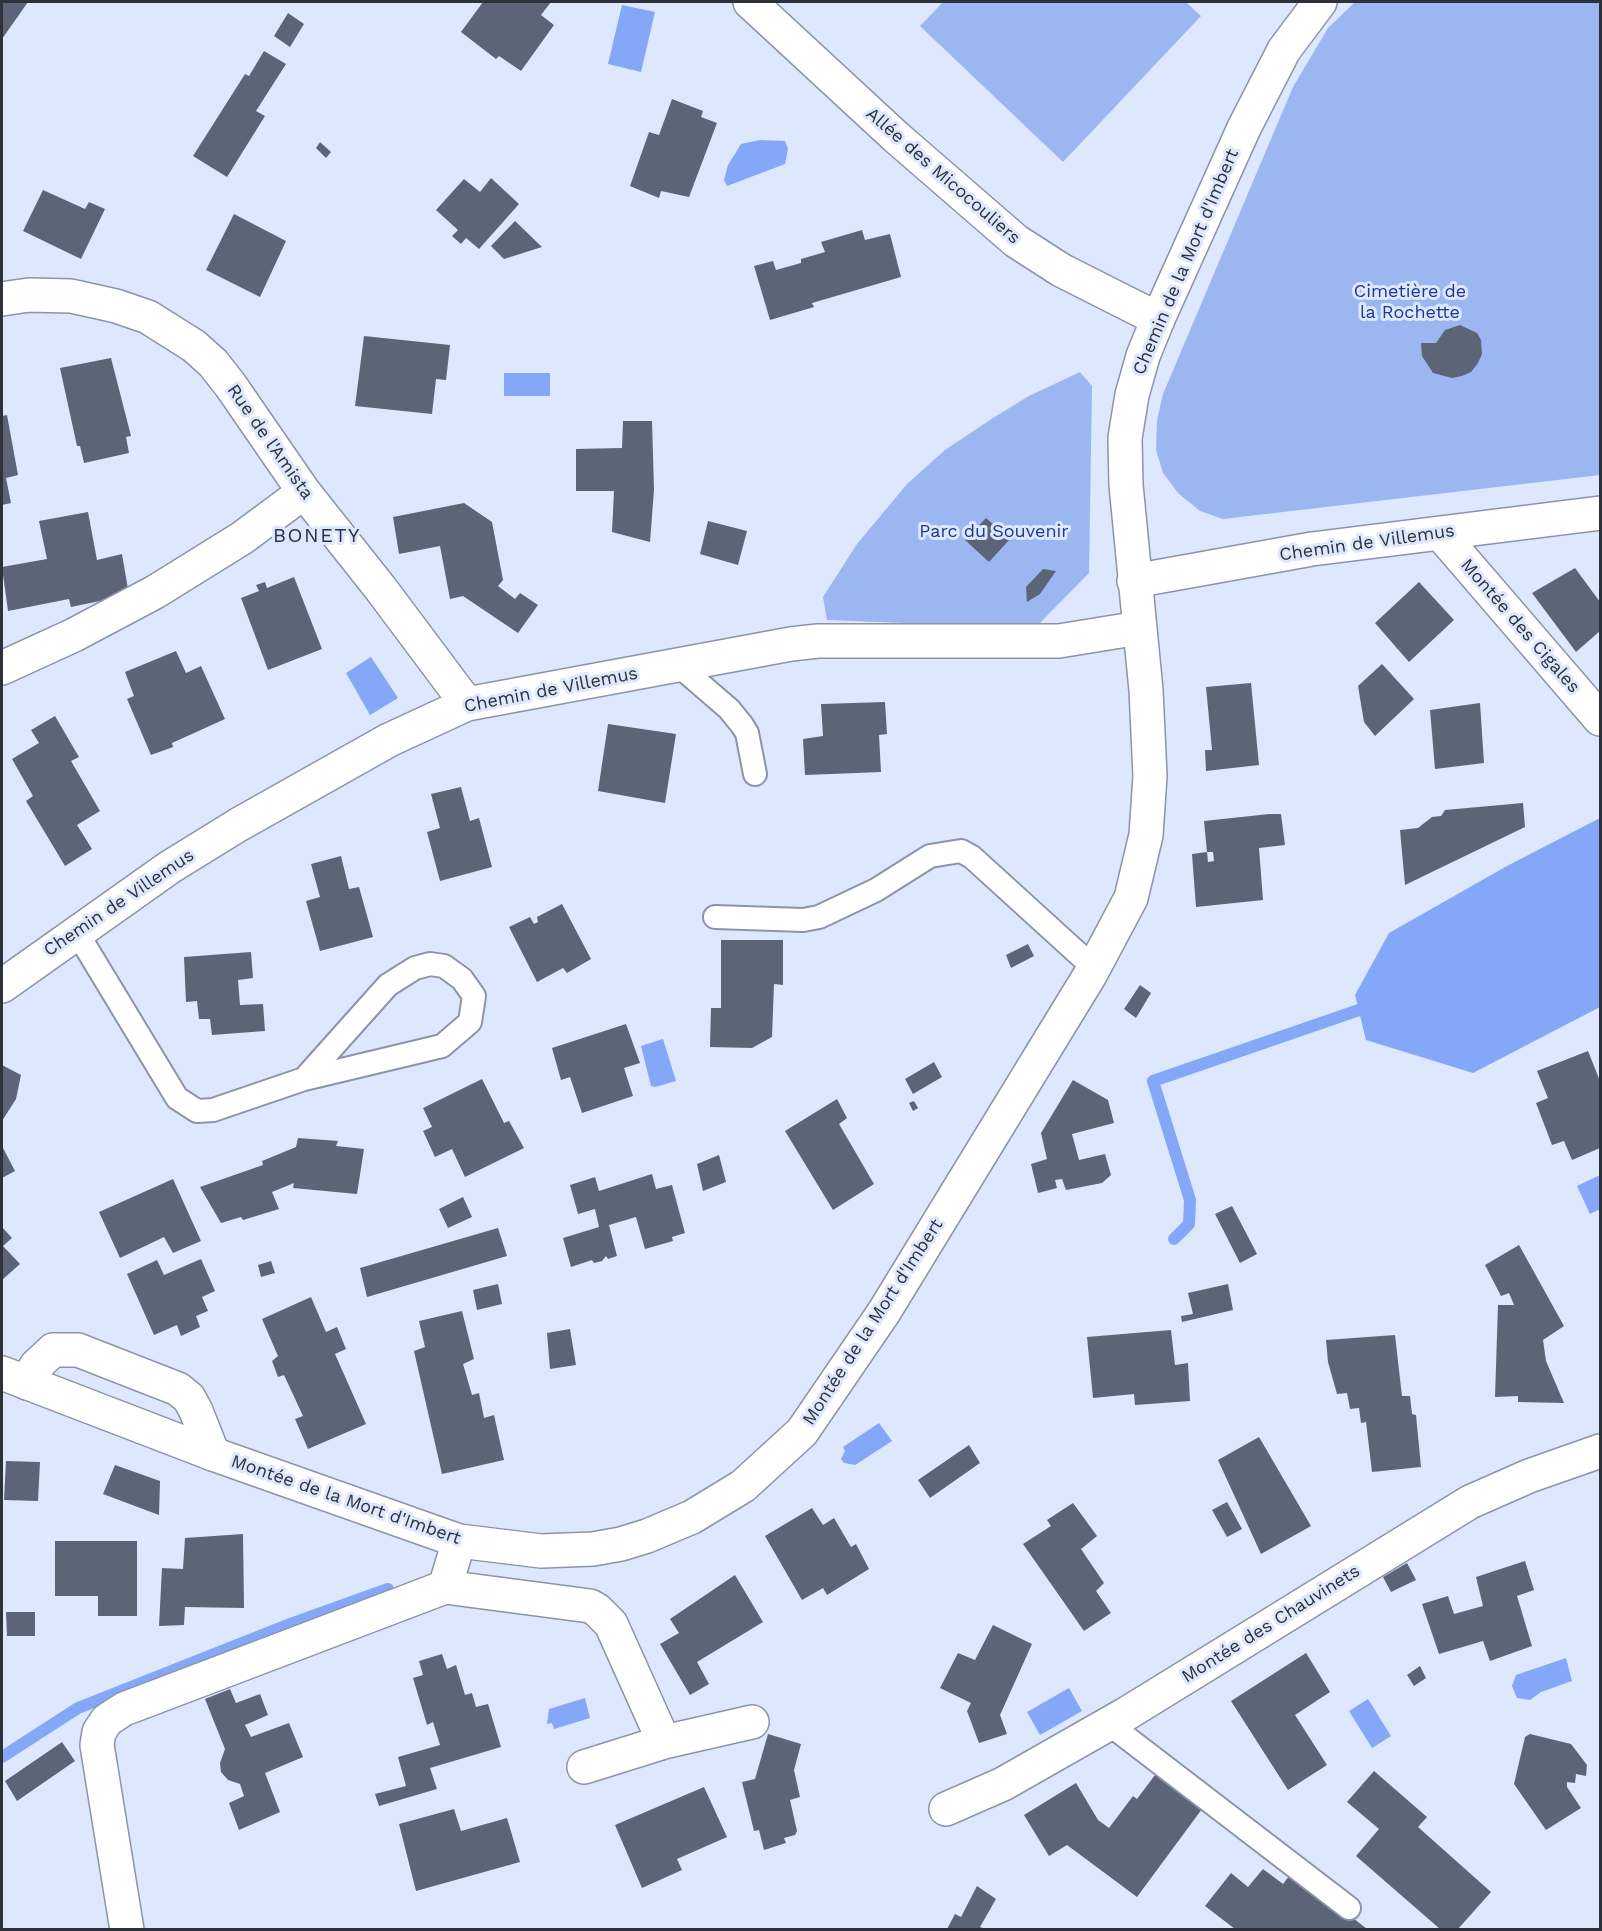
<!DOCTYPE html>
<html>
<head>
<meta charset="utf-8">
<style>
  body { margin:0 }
  #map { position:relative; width:1602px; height:1931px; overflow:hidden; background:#dde7fe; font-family:"Work Sans",sans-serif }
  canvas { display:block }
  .frame { position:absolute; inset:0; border:3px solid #2d3139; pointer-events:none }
</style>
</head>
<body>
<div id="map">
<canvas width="1602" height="1931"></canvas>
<div class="frame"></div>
</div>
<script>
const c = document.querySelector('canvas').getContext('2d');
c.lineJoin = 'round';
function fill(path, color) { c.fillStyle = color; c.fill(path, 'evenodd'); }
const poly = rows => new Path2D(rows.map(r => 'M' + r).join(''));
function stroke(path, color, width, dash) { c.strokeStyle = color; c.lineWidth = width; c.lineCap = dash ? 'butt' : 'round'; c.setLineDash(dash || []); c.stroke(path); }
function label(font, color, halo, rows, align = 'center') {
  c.font = font + ' "Work Sans",sans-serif'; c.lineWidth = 6; c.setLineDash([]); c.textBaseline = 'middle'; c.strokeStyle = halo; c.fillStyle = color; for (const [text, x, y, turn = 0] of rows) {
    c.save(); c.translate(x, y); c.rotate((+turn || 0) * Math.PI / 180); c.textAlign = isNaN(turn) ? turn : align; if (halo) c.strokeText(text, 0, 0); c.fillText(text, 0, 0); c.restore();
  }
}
const green = poly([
  [943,2,1186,2,1201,16,1063,162,920,26],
  [1355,2,1600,2,1600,475,1223,519,1200,511,1179,494,1163,473,1156,450,1157,420,1163,394,1293,87,1328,28],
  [1080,372,1092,386,1089,573,1035,628,827,620,823,597,857,544,907,484,945,450,993,418,1029,396]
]);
const water = poly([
  [622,5,655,12,641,72,608,64],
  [760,140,785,141,788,149,785,164,727,186,724,180,728,165,741,144],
  [504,373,550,373,550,396,504,396],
  [371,657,398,698,370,715,346,673],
  [1600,818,1600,1007,1473,1073,1366,1040,1355,995,1389,933,1507,866],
  [663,1039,676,1081,655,1087,651,1086,641,1046],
  [1600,1175,1600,1209,1590,1214,1577,1186],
  [879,1423,892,1441,855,1465,844,1463,841,1459,845,1451,843,1447],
  [1566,1658,1572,1681,1541,1692,1530,1700,1517,1698,1512,1686,1516,1675],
  [1069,1688,1082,1711,1040,1735,1027,1712],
  [585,1698,590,1718,554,1729,552,1723,547,1724,549,1709],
  [1368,1699,1391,1736,1372,1748,1349,1711]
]);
const stream = poly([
  [1174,1239,1189,1224,1190,1200,1153,1081,1359,1010,1373,1001],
  [2,1757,78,1708,285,1626,388,1589]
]);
const building = poly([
  [2,2,28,2,2,39],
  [483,2,551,2,541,15,554,25,521,71,499,56,496,59,461,32],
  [288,13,304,24,290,47,274,36],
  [264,51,286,64,256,111,265,116,227,177,193,156,245,74,249,76],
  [672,99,703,111,701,117,717,123,689,197,661,191,659,198,630,186,649,132,659,135],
  [320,142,331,152,326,158,316,148],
  [491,178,519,204,479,249,466,238,461,244,452,236,458,230,436,210,464,179,480,192],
  [43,190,85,209,89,202,105,209,81,259,23,231],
  [234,214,286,241,260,297,206,270],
  [515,221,542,247,504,259,491,246],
  [862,230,865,240,890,234,901,277,812,303,814,307,770,320,754,266,773,261,776,270,801,263,801,259,825,252,821,242],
  [1460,325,1477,333,1481,340,1482,354,1478,363,1471,372,1462,376,1452,378,1433,373,1422,356,1421,343,1436,343,1445,330],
  [364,336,450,345,446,380,436,379,432,414,355,406],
  [111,358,131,436,126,437,129,453,84,463,80,446,77,446,60,368],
  [7,415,18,475,6,478,11,503,2,505,2,416],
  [623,421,652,421,654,490,650,542,612,532,614,491,576,491,576,449,622,448],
  [464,503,492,522,503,580,498,586,515,599,520,593,538,605,518,633,463,596,450,599,440,546,399,554,393,517],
  [88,512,97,560,122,554,129,595,71,607,69,599,8,611,2,567,47,559,39,521],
  [986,518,1010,539,989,562,965,540],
  [708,521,747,531,738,565,700,554],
  [1575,568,1600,602,1600,631,1576,652,1532,593],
  [1043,569,1056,571,1040,594,1027,602,1026,587],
  [294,577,322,649,268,670,241,598,259,591,256,585,265,582,267,588],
  [1419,582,1454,620,1409,662,1375,623],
  [176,651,186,673,201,666,225,719,172,743,173,747,151,755,127,699,134,696,125,672],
  [1382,664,1414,699,1375,736,1364,722,1358,686],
  [1251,683,1259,765,1206,771,1205,750,1212,750,1206,687],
  [885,702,887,734,879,735,881,772,805,775,803,739,823,736,821,704],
  [1480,703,1484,763,1435,769,1430,710],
  [55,716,79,757,71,761,100,811,77,825,92,849,65,866,26,801,33,796,12,759,39,743,31,730],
  [608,724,676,734,665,803,598,791],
  [461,787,470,821,479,818,492,867,440,881,427,832,440,828,431,794],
  [1523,803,1525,827,1405,885,1400,830,1418,828,1432,817,1441,816,1445,810],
  [1269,814,1281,814,1285,845,1259,848,1263,900,1196,907,1192,854,1207,852,1208,862,1214,861,1213,852,1207,852,1204,821],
  [341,856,349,889,359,887,373,937,320,951,306,901,320,897,311,864],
  [562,904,591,959,567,973,563,968,537,982,509,927,530,917,534,924,538,922,537,917],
  [721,940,783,940,783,985,774,984,772,1037,752,1048,710,1047,711,1008,721,1008],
  [1028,944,1034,956,1011,968,1006,955],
  [251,952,253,978,238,980,240,1005,263,1004,265,1031,212,1035,210,1019,199,1019,197,1001,186,1002,184,957],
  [1140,985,1151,993,1136,1018,1124,1009],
  [626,1024,640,1063,624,1068,633,1096,582,1113,570,1077,561,1080,552,1048],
  [1588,1051,1600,1081,1600,1148,1572,1160,1564,1141,1552,1145,1536,1103,1548,1098,1537,1071],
  [934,1062,942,1077,913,1094,905,1079],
  [2,1065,21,1075,16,1099,2,1121],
  [482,1079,504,1123,509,1121,524,1148,465,1177,452,1149,435,1157,423,1131,432,1127,423,1108],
  [1073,1080,1108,1100,1114,1123,1072,1134,1079,1160,1105,1154,1111,1175,1102,1183,1066,1190,1062,1179,1055,1180,1057,1188,1038,1193,1031,1164,1047,1159,1041,1133],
  [837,1099,847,1118,839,1124,874,1184,833,1210,785,1131],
  [914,1101,918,1108,913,1111,909,1103],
  [298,1138,338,1141,336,1146,364,1149,357,1194,293,1188,294,1183,272,1192,279,1209,243,1220,241,1217,221,1223,200,1187,263,1165,262,1161,296,1147],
  [2,1146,15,1171,2,1178],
  [719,1155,726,1182,703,1191,697,1164],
  [652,1174,656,1189,672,1185,685,1233,672,1237,673,1241,645,1249,636,1217,609,1225,617,1256,608,1259,606,1256,602,1261,594,1263,592,1260,571,1267,563,1238,599,1227,595,1209,578,1214,570,1185,595,1177,599,1191],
  [173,1179,201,1241,173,1253,164,1237,120,1258,99,1212],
  [463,1197,472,1217,448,1228,439,1209],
  [1232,1206,1257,1254,1240,1263,1215,1214],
  [2,1227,12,1238,3,1246,20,1264,2,1280],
  [498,1228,507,1256,367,1297,360,1268],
  [1519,1245,1564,1326,1543,1340,1546,1361,1564,1403,1518,1402,1518,1396,1495,1397,1498,1305,1514,1305,1509,1293,1501,1296,1485,1265],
  [201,1259,215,1291,202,1297,208,1311,196,1316,200,1327,181,1336,177,1325,154,1335,127,1274,157,1260,164,1275],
  [271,1261,275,1273,261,1277,258,1265],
  [498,1284,502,1304,477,1310,473,1290],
  [1228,1284,1233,1310,1182,1322,1181,1316,1193,1314,1188,1293],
  [311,1297,326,1332,337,1327,346,1349,335,1354,366,1424,308,1449,295,1419,303,1416,284,1375,278,1377,272,1361,278,1356,262,1319],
  [462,1311,474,1359,463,1364,472,1395,479,1393,484,1418,494,1415,504,1460,442,1474,414,1351,425,1347,419,1321],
  [570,1329,576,1365,550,1369,547,1333],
  [1171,1330,1175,1365,1188,1363,1190,1401,1135,1405,1134,1394,1093,1398,1087,1337],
  [1395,1335,1402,1396,1410,1396,1412,1414,1416,1415,1421,1467,1372,1472,1366,1422,1361,1423,1359,1408,1350,1409,1347,1393,1337,1394,1328,1362,1326,1340],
  [1259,1437,1311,1526,1261,1554,1218,1460],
  [969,1445,980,1463,930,1498,918,1480],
  [6,1461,40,1462,38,1501,4,1500],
  [115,1465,160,1481,159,1515,103,1494],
  [1227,1502,1242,1529,1227,1537,1212,1510],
  [1073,1503,1097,1536,1081,1549,1104,1583,1096,1591,1111,1613,1084,1631,1023,1544,1051,1526,1047,1520],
  [812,1508,823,1525,834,1518,851,1547,856,1544,869,1569,827,1595,823,1588,802,1600,765,1536],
  [243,1534,244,1608,185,1607,184,1625,159,1626,162,1568,183,1569,185,1538],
  [55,1541,137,1541,137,1616,98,1616,98,1596,55,1596],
  [1525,1561,1534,1590,1517,1596,1532,1646,1490,1661,1483,1641,1439,1654,1422,1604,1448,1596,1454,1614,1483,1606,1476,1577],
  [1407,1563,1416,1580,1391,1592,1383,1577],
  [735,1575,763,1622,697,1662,709,1684,690,1695,660,1644,679,1633,670,1619],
  [6,1612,35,1612,35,1636,7,1636],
  [993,1625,1032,1644,1000,1715,1007,1734,979,1743,967,1711,971,1703,940,1688,958,1653,975,1660],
  [1306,1653,1330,1692,1295,1715,1327,1765,1288,1790,1231,1701],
  [442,1654,447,1669,456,1665,465,1695,472,1693,476,1707,488,1704,501,1747,430,1768,437,1789,379,1806,375,1794,406,1786,398,1757,440,1745,433,1722,427,1725,413,1678,423,1675,419,1661],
  [1420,1666,1426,1678,1414,1686,1407,1675],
  [230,1689,236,1703,260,1694,268,1715,245,1725,251,1737,289,1723,303,1757,265,1773,280,1812,239,1830,229,1803,244,1796,240,1784,228,1780,221,1772,220,1763,225,1749,205,1699],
  [768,1734,801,1744,794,1770,800,1797,790,1800,797,1831,795,1835,784,1838,786,1843,764,1850,759,1830,754,1831,742,1782,755,1779],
  [1530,1734,1571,1744,1587,1765,1586,1776,1576,1774,1575,1783,1567,1782,1567,1787,1581,1808,1546,1830,1514,1784,1525,1737],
  [62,1742,75,1761,17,1801,5,1781],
  [1374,1771,1427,1817,1418,1827,1491,1892,1458,1929,1440,1929,1356,1856,1379,1829,1347,1802],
  [1155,1775,1202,1809,1137,1897,1067,1845,1049,1856,1024,1815,1076,1783,1098,1820,1109,1828,1133,1796,1137,1799],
  [704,1787,727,1837,677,1859,682,1870,642,1888,615,1825],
  [454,1809,461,1831,507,1818,520,1862,416,1891,399,1824],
  [1263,1869,1283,1884,1293,1871,1367,1929,1235,1929,1205,1906,1231,1873,1248,1887],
  [977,1886,996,1899,980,1927,985,1929,947,1929,955,1914,961,1917]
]);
const service = poly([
  [678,665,729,709,742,725,747,733,755,774],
  [715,917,803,920,819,917,876,890,930,856,961,851,972,857,1094,968],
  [76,931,177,1098,197,1111,213,1110,304,1079,388,985,415,968,430,964,444,966,462,979,474,996,470,1022,442,1046,304,1079],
  [1109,1724,1349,1908]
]);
const minor = poly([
  [750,2,896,137,1016,241,1061,270,1158,319],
  [2,299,29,295,71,296,116,306,148,317,194,346,213,363,231,386,304,492,381,589,467,704],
  [1440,533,1600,719],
  [1134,581,1312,549,1600,513],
  [2,668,74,635,155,592,242,538,304,492],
  [2,986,170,867,238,825,389,740,467,704,791,644,818,641,1059,641,1139,628],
  [27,1383,36,1366,53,1350,78,1350,178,1389,189,1398,196,1411,213,1454],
  [445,1587,459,1541],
  [584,1767,664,1742,752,1722],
  [946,1809,1003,1784,1126,1714,1470,1502,1529,1476,1600,1451],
  [127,1930,97,1745,99,1732,107,1720,124,1709,445,1587,590,1606,597,1610,611,1624,664,1742]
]);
const tertiary = poly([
  [2,1373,213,1454,459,1541,541,1551,593,1549,621,1544,647,1536,692,1517,743,1486,802,1432,884,1312,1090,975,1131,898,1146,835,1150,776,1146,690,1126,485,1125,438,1132,395,1143,356,1158,319,1244,128,1284,50,1320,2]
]);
const streetNames = [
  ["Allée des Micocouliers",943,176,41],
  ["Chemin de la Mort d'Imbert",1186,262,-67],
  ["Rue de l'Amista",270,442,55],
  ["Chemin de Villemus",1367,543,-8],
  ["Montée des Cigales",1520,626,49],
  ["Chemin de Villemus",551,690,-11],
  ["Chemin de Villemus",119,903,-34],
  ["Montée de la Mort d'Imbert",873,1322,-57],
  ["Montée de la Mort d'Imbert",346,1500,19],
  ["Montée des Chauvinets",1271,1624,-32]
];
const parkNames = [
  ["Cimetière de",1410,292],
  ["la Rochette",1410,313],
  ["Parc du Souvenir",994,532]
];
const neighbourhoodNames = [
  ["BONETY",317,536]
];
fill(green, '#9cb6f2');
fill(water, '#85a7f7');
stroke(stream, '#85a7f7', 12);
fill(building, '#5c6478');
stroke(service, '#8b94a9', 26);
stroke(minor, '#8b94a9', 36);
stroke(tertiary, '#8b94a9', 36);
stroke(service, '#fff', 22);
stroke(minor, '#fff', 33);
stroke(tertiary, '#fff', 33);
label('18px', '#2d3139', '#dde7fe', streetNames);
label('18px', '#1c3893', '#dde7fe', parkNames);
c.letterSpacing = '1.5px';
label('20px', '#2a3243', '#dde7fe', neighbourhoodNames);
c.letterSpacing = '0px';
</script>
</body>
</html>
